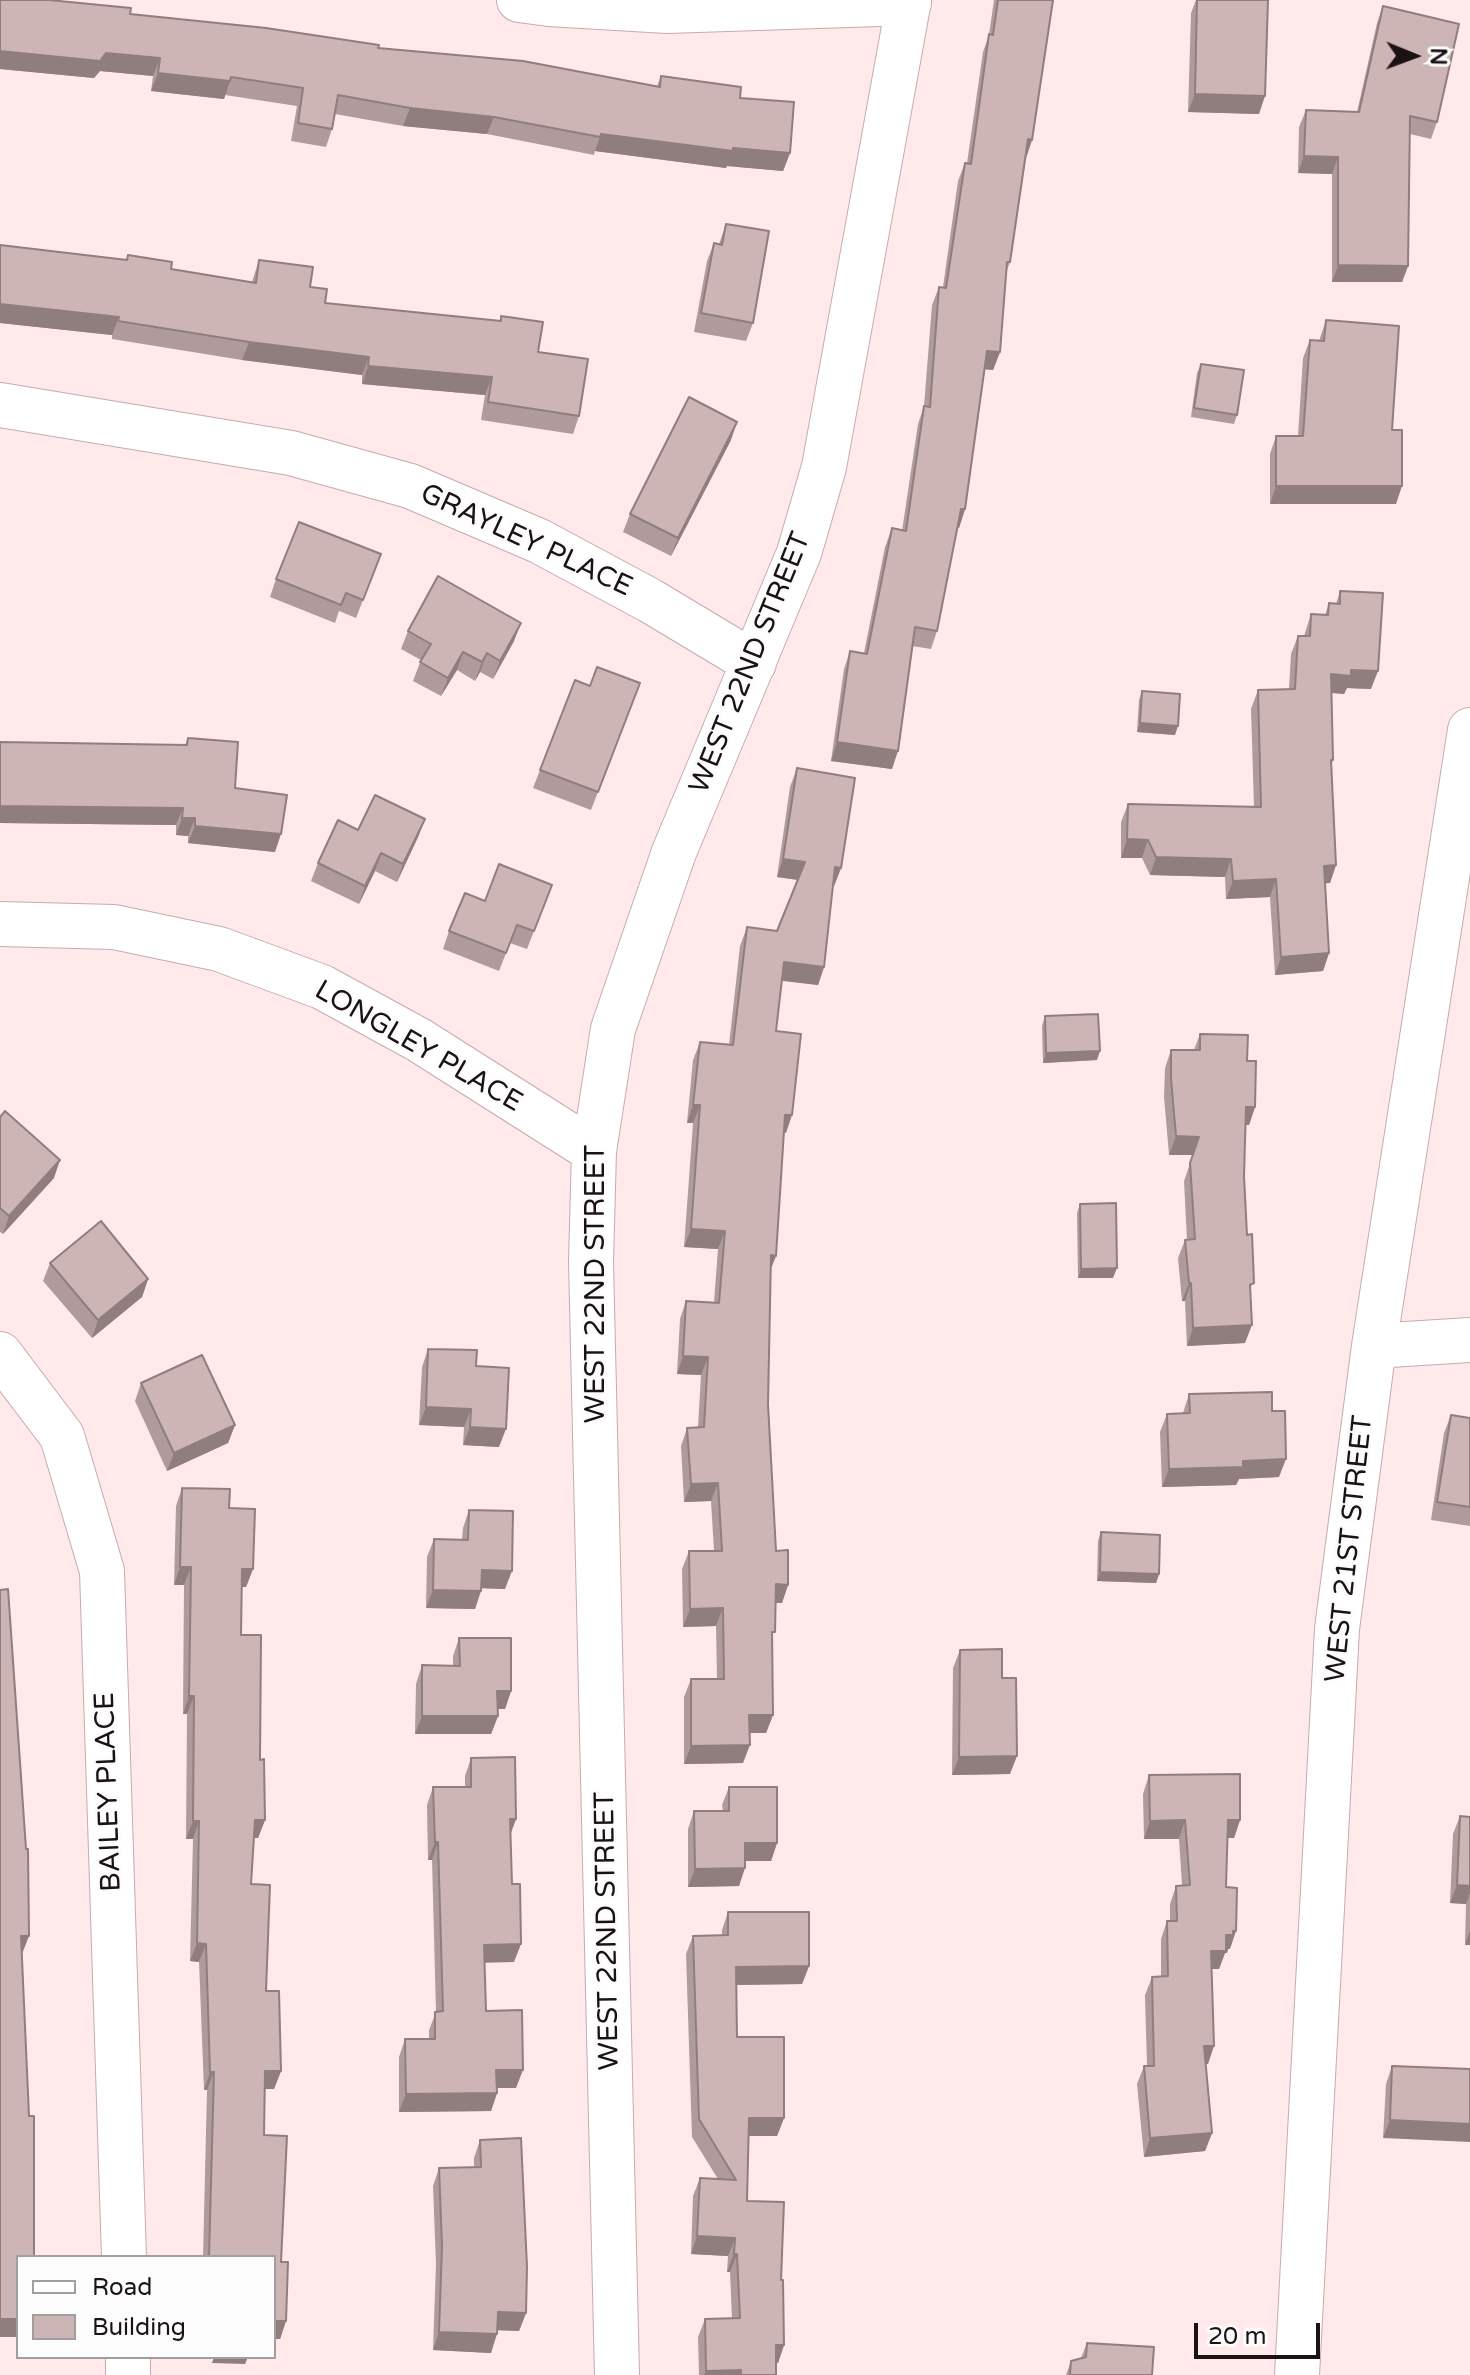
<!DOCTYPE html>
<html>
<head>
<meta charset="utf-8">
<style>
  body { margin:0 }
  #map { position:relative; width:1470px; height:2375px; overflow:hidden; background:#ffe9ea; font-family:"Varela Round",sans-serif }
  canvas { display:block }
  .legend { position:absolute; left:16px; top:2255px; width:260px; height:104px; box-sizing:border-box; background:#fcfcfc; border:2px solid #a29e9f; margin:0; padding:10px 14px; list-style:none; font-size:24px; color:#1b1213 }
  .legend li { display:flex; align-items:center; gap:16px; height:40px }
  .legend b { width:40px; border:2px solid #a29e9f }
  .north { position:absolute; left:1374px; top:16px; width:80px; height:80px; -webkit-text-stroke:6px #fcfcfc; paint-order:stroke; rotate:91deg; font-size:22px; font-weight:700; line-height:32px; text-align:center; color:#1b1213 }
  .north::after { content:''; display:block; margin:auto; width:28px; height:36px; background:#1b1213; clip-path:polygon(50% 0,100% 100%,50% 72%,0 100%) }
  .scale { position:absolute; left:1194px; top:2323px; width:126px; height:36px; box-sizing:border-box; border:4px solid #1b1213; border-top:0; padding-left:10px; font-size:24px; line-height:28px; white-space:nowrap; color:#1b1213; -webkit-text-stroke:6px #fcfcfc; paint-order:stroke }
</style>
</head>
<body>
<div id="map">
<canvas width="1470" height="2375"></canvas>
<ul class="legend">
<li><b style="height:10px;background:#fff"></b>Road</li>
<li><b style="height:22px;background:#cdb4b5"></b>Building</li>
</ul>
<div class="north">N</div>
<div class="scale">20 m</div>
</div>
<script>
const c = document.querySelector('canvas').getContext('2d');
c.lineJoin = 'round';
const poly = rows => new Path2D(rows.map(r => 'M' + r).join(''));
function stroke(path, color, width, dash) { c.strokeStyle = color; c.lineWidth = width; c.lineCap = dash ? 'butt' : 'round'; c.setLineDash(dash || []); c.stroke(path); }
function fill(path, color) { c.fillStyle = color; c.fill(path, 'evenodd'); }
function label(font, color, halo, rows, align = 'center') {
  c.font = font + ' "Varela Round",sans-serif'; c.lineWidth = 6; c.setLineDash([]); c.textBaseline = 'middle'; c.strokeStyle = halo; c.fillStyle = color; for (const [text, x, y, turn = 0] of rows) {
    c.save(); c.translate(x, y); c.rotate((+turn || 0) * Math.PI / 180); c.textAlign = isNaN(turn) ? turn : align; if (halo) c.strokeText(text, 0, 0); c.fillText(text, 0, 0); c.restore();
  }
}
const minor = poly([
  [519,0,549,4,667,11,909,3],
  [0,405,291,453,410,486,539,541,649,600,754,663],
  [0,924,114,927,219,949,322,987,419,1040,594,1151],
  [1374,1346,1470,1340],
  [0,1354,62,1436,102,1571,124,2257],
  [128,2357,128,2375],
  [617,2375,591,1262,594,1151,613,1029,674,852,799,553,824,467,909,0],
  [1297,2375,1337,1629,1374,1346,1470,730]
]);
const wall = poly([
  [0,0,130,14,657,86,661,76,740,98,790,153,783,171,727,166,726,168,595,151,594,155,487,134,403,126,335,114,332,129,326,147,291,141,297,106,225,95,224,99,151,91,153,76,100,71,94,78,0,69],
  [994,0,1053,0,1032,140,1026,158,1010,262,1006,273,1000,352,993,370,985,369,965,509,959,528,957,527,937,631,931,649,912,646,892,769,831,761,844,669,850,651,864,653,885,547,892,528,902,531,918,424,924,406,932,305,939,287,943,287,958,181,965,163,967,163,983,52,989,35],
  [1196,0,1268,0,1259,114,1188,112,1191,13],
  [1383,6,1437,122,1431,139,1410,134,1408,266,1402,282,1332,282,1332,174,1298,173,1299,127,1306,110,1357,112,1377,23],
  [726,224,753,323,746,341,694,332,707,261,714,243,719,244],
  [0,245,126,260,128,255,171,269,252,282,259,260,310,287,325,303,500,321,501,316,538,352,579,416,573,434,481,420,485,395,362,384,362,375,242,360,112,339,112,335,0,323],
  [1326,320,1392,430,1396,504,1270,504,1270,454,1276,436,1298,436,1303,358,1310,340,1319,341],
  [1201,364,1237,415,1234,424,1191,417,1197,373],
  [731,440,671,556,623,532,630,514],
  [381,554,356,618,339,611,335,623,270,597,276,579],
  [1340,591,1371,689,1347,688,1344,694,1331,693,1333,760,1331,766,1336,865,1330,883,1325,883,1329,953,1323,971,1275,975,1270,897,1226,899,1225,877,1150,875,1142,858,1121,858,1121,822,1128,804,1254,807,1251,709,1258,690,1289,689,1291,654,1298,636,1304,636,1311,614,1325,615,1329,603,1336,604],
  [408,631,514,641,493,679,480,672,475,681,457,670,441,696,413,681,421,660,401,649],
  [575,680,590,686,640,683,591,810,533,788],
  [1142,691,1175,735,1137,732,1139,700],
  [188,738,235,788,275,852,188,843,188,836,176,835,176,825,0,823,0,742,185,745],
  [797,768,841,868,834,886,833,885,824,967,818,985,782,981,776,1031,786,1133,784,1133,770,1270,768,1404,776,1551,788,1585,782,1603,776,1603,772,1639,773,1715,766,1733,749,1733,743,1763,684,1764,684,1697,691,1679,717,1679,716,1626,683,1627,682,1569,689,1551,714,1551,711,1501,684,1502,681,1446,687,1428,698,1427,701,1375,677,1374,680,1319,686,1301,714,1302,718,1249,684,1247,693,1123,687,1123,693,1060,700,1042,729,1045,740,946,747,927,777,931,798,880,777,877,790,787],
  [425,819,418,837,397,882,375,871,359,904,311,881,318,863,358,830],
  [485,901,545,903,527,949,510,943,499,971,443,949,449,931],
  [1045,1016,1097,1060,1043,1063,1042,1026],
  [1200,1034,1247,1061,1255,1107,1249,1125,1245,1125,1244,1176,1250,1292,1245,1343,1187,1346,1185,1301,1182,1301,1178,1258,1185,1240,1187,1240,1184,1181,1193,1155,1169,1155,1164,1097,1165,1068,1171,1050,1194,1050],
  [0,1117,54,1178,3,1234,0,1232],
  [1080,1204,1113,1278,1078,1278,1077,1213],
  [50,1263,148,1279,142,1297,92,1338,43,1281],
  [428,1349,476,1366,499,1447,463,1445,464,1427,419,1425,422,1367],
  [141,1383,235,1425,228,1443,167,1471,135,1401],
  [1189,1394,1272,1411,1279,1477,1239,1479,1236,1485,1162,1487,1160,1432,1167,1414,1183,1413],
  [1451,1415,1470,1418,1470,1526,1431,1520,1444,1433],
  [182,1488,229,1508,253,1569,246,1587,242,1587,241,1635,260,1760,265,1820,258,1838,254,1838,251,1884,266,1991,281,2071,274,2089,265,2089,264,2135,281,2262,286,2321,280,2339,274,2257,203,2257,207,2090,204,2090,199,1962,190,1961,193,1839,186,1839,187,1714,183,1714,184,1585,174,1585,176,1506],
  [469,1510,505,1589,481,1588,475,1609,426,1608,427,1557,434,1539,462,1540,463,1528],
  [1101,1532,1159,1574,1156,1583,1097,1581,1098,1541],
  [459,1638,511,1691,505,1709,498,1709,498,1716,491,1734,415,1734,416,1684,422,1665,453,1666,453,1656],
  [960,1650,1002,1678,1010,1774,952,1775,953,1668],
  [471,1758,516,1819,510,1835,514,1962,484,1962,486,2011,516,2088,497,2088,497,2093,491,2111,399,2112,399,2057,405,2039,429,2039,429,2030,436,2012,432,1860,428,1860,427,1805,433,1787,465,1787,465,1776],
  [1149,1775,1240,1820,1234,1838,1227,1838,1226,1887,1230,1949,1228,1949,1227,1953,1225,1953,1219,1969,1212,1969,1208,2064,1205,2064,1212,2133,1205,2151,1144,2157,1137,2084,1144,2066,1147,2066,1145,1995,1152,1977,1161,1977,1161,1939,1167,1921,1170,1921,1170,1904,1176,1886,1182,1885,1179,1839,1144,1839,1143,1794],
  [729,1787,777,1843,771,1861,745,1861,739,1886,688,1887,688,1829,694,1811,723,1811,722,1805],
  [1460,1816,1470,1817,1470,1945,1465,1945,1466,1904,1450,1903,1453,1834],
  [728,1912,809,1966,802,1984,737,1985,737,2037,784,2118,777,2136,748,2136,747,2201,781,2280,784,2345,778,2363,776,2363,776,2375,699,2375,698,2337,705,2319,732,2319,730,2272,727,2272,728,2256,691,2254,693,2196,700,2178,718,2179,692,2137,686,1954,693,1936,722,1936,722,1930],
  [1392,2066,1470,2069,1383,2138,1386,2084],
  [480,2140,526,2313,519,2331,497,2330,491,2353,433,2350,436,2264,433,2186,439,2168,474,2167,474,2158],
  [1087,2343,1152,2375,1066,2375,1071,2361,1081,2358]
]);
const shadedWall = poly([
  [0,51,106,53,160,58,153,76,100,71,94,78,0,69],
  [158,73,230,81,224,99,151,91],
  [1195,94,1265,96,1259,114,1188,112],
  [410,108,494,117,487,134,403,126],
  [601,134,733,148,790,153,783,171,727,166,726,168,595,151],
  [1028,139,1032,140,1026,158],
  [1304,156,1338,157,1332,174,1298,173],
  [1338,265,1408,266,1402,282,1332,282],
  [0,304,119,317,112,335,0,323],
  [249,342,369,357,362,375,242,360],
  [987,351,1000,352,993,370,981,369],
  [368,366,492,377,485,395,362,384],
  [737,422,731,440,671,556,678,538],
  [1276,486,1402,486,1396,504,1270,504],
  [961,509,965,509,959,528,954,527],
  [521,623,514,641,493,679,500,661],
  [463,652,457,670,441,696,448,678],
  [487,653,480,672,475,681,482,662],
  [1351,670,1378,671,1371,689,1347,688,1344,694,1324,692,1331,674],
  [1140,723,1178,726,1175,735,1137,732],
  [837,742,898,751,892,769,831,761],
  [0,806,183,808,176,825,0,823],
  [182,818,195,818,188,836,176,835],
  [425,819,418,837,397,882,403,864],
  [195,826,281,834,275,852,188,843],
  [1127,839,1148,840,1142,858,1121,858],
  [381,853,375,871,359,904,365,886],
  [1156,857,1231,859,1225,877,1150,875],
  [783,859,805,862,799,880,777,877],
  [1336,865,1330,883,1317,884,1324,866],
  [835,867,841,868,834,886,828,885],
  [1276,879,1270,897,1226,899,1233,881],
  [1329,953,1323,971,1275,975,1281,957],
  [784,962,824,967,818,985,778,980],
  [1100,1051,1097,1060,1043,1063,1046,1053],
  [693,1105,700,1105,693,1123,687,1123],
  [1246,1107,1255,1107,1249,1125,1239,1125],
  [785,1115,792,1115,786,1133,779,1133],
  [1176,1136,1199,1137,1193,1155,1169,1155],
  [60,1160,54,1178,3,1234,9,1216],
  [691,1229,725,1231,718,1249,684,1247],
  [771,1255,776,1256,769,1274],
  [1117,1268,1113,1278,1078,1278,1081,1269],
  [148,1279,142,1297,92,1338,98,1320],
  [1189,1283,1191,1283,1185,1301,1182,1301],
  [1252,1325,1245,1343,1187,1346,1193,1328],
  [683,1356,708,1357,701,1375,677,1374],
  [426,1407,471,1409,464,1427,419,1425],
  [235,1425,228,1443,167,1471,174,1453],
  [470,1427,506,1429,499,1447,463,1445],
  [1286,1459,1279,1477,1239,1479,1236,1485,1162,1487,1169,1469,1243,1461],
  [718,1483,711,1501,684,1502,691,1484],
  [180,1567,191,1567,184,1585,174,1585],
  [242,1569,253,1569,246,1587,236,1587],
  [482,1570,512,1571,505,1589,476,1588],
  [1100,1572,1159,1574,1156,1583,1097,1581],
  [776,1584,788,1585,782,1603,770,1603],
  [433,1590,481,1591,475,1609,426,1608],
  [723,1608,716,1626,683,1627,690,1609],
  [497,1691,511,1691,505,1709,490,1709],
  [189,1696,194,1696,187,1714,183,1714],
  [749,1715,773,1715,766,1733,742,1733],
  [422,1716,498,1716,491,1734,415,1734],
  [750,1745,743,1763,684,1764,691,1746],
  [1017,1756,1010,1774,952,1775,959,1757],
  [510,1819,516,1819,509,1838],
  [255,1820,265,1820,258,1838,248,1838],
  [1185,1820,1179,1839,1144,1839,1150,1821],
  [1228,1820,1240,1820,1234,1838,1221,1838],
  [193,1821,199,1821,193,1839,186,1839],
  [435,1842,438,1842,432,1860,428,1860],
  [745,1843,777,1843,771,1861,738,1861],
  [745,1868,739,1886,688,1887,695,1869],
  [1457,1885,1470,1886,1470,1893,1466,1904,1450,1903],
  [1233,1931,1236,1931,1230,1949,1228,1949,1227,1953,1225,1953,1219,1969,1205,1969,1211,1951,1226,1935],
  [1470,1931,1470,1945,1465,1945],
  [21,1936,29,1936,22,1954,14,1954],
  [197,1943,206,1944,199,1962,190,1961],
  [521,1944,514,1962,477,1963,484,1945],
  [809,1966,802,1984,730,1985,736,1967],
  [1204,2046,1214,2046,1208,2064,1197,2064],
  [496,2070,523,2070,516,2088,490,2088],
  [265,2071,281,2071,274,2089,259,2089],
  [210,2072,214,2072,207,2090,204,2090],
  [497,2093,491,2111,399,2112,406,2094],
  [749,2118,784,2118,777,2136,742,2136],
  [1390,2120,1470,2124,1470,2142,1383,2138],
  [1212,2133,1205,2151,1144,2157,1150,2138],
  [697,2236,735,2238,728,2256,691,2254],
  [734,2254,737,2254,730,2272,727,2272],
  [498,2312,526,2313,519,2331,492,2330],
  [0,2319,18,2319,18,2337,0,2337],
  [274,2321,286,2321,280,2339,274,2339],
  [439,2332,497,2334,491,2353,433,2350],
  [776,2345,784,2345,778,2363,769,2363],
  [214,2357,248,2357,245,2364,212,2363],
  [741,2370,740,2375,704,2375,706,2371]
]);
const building = poly([
  [0,0,49,0,131,8,130,14,266,28,379,45,378,48,523,61,660,87,661,76,741,87,740,98,794,102,790,153,733,148,733,151,601,134,600,137,494,117,410,108,338,95,332,129,298,123,303,88,231,77,230,81,158,73,160,58,106,53,100,61,0,51,0,0],
  [998,0,1053,0,1032,140,1028,139,1010,262,1007,262,1000,352,987,351,965,509,961,509,937,631,915,627,898,751,837,742,850,651,867,654,892,528,906,531,924,406,930,407,939,287,946,288,965,163,971,164,989,34,993,35,998,0],
  [1197,0,1268,0,1265,96,1195,94,1197,0],
  [1383,6,1459,24,1437,122,1410,116,1408,266,1338,265,1338,157,1304,156,1306,110,1359,112,1383,6],
  [726,224,769,231,753,323,701,313,714,243,722,245,726,224],
  [0,245,127,260,128,255,172,262,171,269,256,283,259,260,313,267,310,287,327,289,325,303,501,321,501,316,543,322,538,352,588,359,579,416,488,402,492,377,368,366,369,357,249,342,118,321,119,317,0,304,0,245],
  [1326,320,1399,326,1392,430,1402,430,1402,486,1276,486,1276,436,1303,436,1310,340,1324,341,1326,320],
  [1201,364,1244,370,1237,415,1194,408,1201,364],
  [689,397,737,422,678,538,630,514,689,397],
  [299,522,381,554,363,600,346,593,341,605,276,579,299,522],
  [438,576,521,623,500,661,487,653,482,662,463,652,448,678,420,662,431,644,408,631,438,576],
  [1340,591,1383,593,1378,671,1351,670,1351,676,1331,674,1333,760,1331,760,1336,865,1324,866,1329,953,1281,957,1276,879,1233,881,1231,859,1156,857,1148,840,1127,839,1128,804,1261,807,1258,690,1295,689,1298,636,1310,636,1311,614,1328,615,1329,603,1340,604,1340,591],
  [597,667,640,683,598,792,540,770,575,680,590,686,597,667],
  [1142,691,1180,694,1178,726,1140,723,1142,691],
  [188,738,238,742,235,788,287,795,281,834,195,826,195,818,182,818,183,808,0,806,0,742,187,745,188,738],
  [797,768,855,778,841,868,835,867,824,967,784,962,776,1031,801,1034,792,1115,785,1115,776,1256,771,1255,768,1404,776,1551,788,1550,788,1585,776,1584,775,1632,772,1632,773,1715,749,1715,750,1745,691,1746,691,1679,724,1679,723,1608,690,1609,689,1551,722,1551,718,1483,691,1484,687,1428,704,1427,708,1357,683,1356,686,1301,719,1303,725,1231,691,1229,700,1105,693,1105,700,1042,733,1045,747,927,777,931,805,862,783,859,797,768],
  [375,795,425,819,403,864,381,853,365,886,318,863,338,820,358,830,375,795],
  [499,864,552,885,534,931,517,925,506,953,449,931,465,893,485,901,499,864],
  [1098,1014,1100,1051,1046,1053,1045,1016,1098,1014],
  [1200,1034,1248,1035,1247,1061,1256,1061,1255,1107,1246,1107,1244,1176,1247,1235,1252,1234,1254,1283,1250,1285,1252,1325,1193,1328,1191,1283,1189,1283,1185,1240,1195,1239,1190,1163,1199,1137,1176,1136,1171,1079,1171,1050,1200,1050,1200,1034],
  [5,1111,60,1160,9,1216,0,1208,0,1117,5,1111],
  [1116,1203,1117,1268,1081,1269,1080,1204,1116,1203],
  [101,1221,148,1279,98,1320,50,1263,101,1221],
  [428,1349,477,1350,476,1366,509,1368,506,1429,470,1427,471,1409,426,1407,428,1349],
  [202,1355,235,1425,174,1453,141,1383,202,1355],
  [1272,1392,1272,1411,1285,1411,1286,1459,1243,1461,1243,1467,1169,1469,1167,1414,1190,1413,1189,1394,1272,1392],
  [1451,1415,1470,1418,1470,1507,1437,1502,1451,1415],
  [182,1488,230,1489,229,1508,255,1509,253,1569,242,1569,241,1635,261,1635,260,1760,264,1759,265,1820,255,1820,251,1884,270,1885,266,1991,279,1991,281,2071,265,2071,264,2135,287,2136,281,2262,288,2262,286,2321,274,2321,274,2257,209,2257,214,2072,210,2072,206,1944,197,1943,199,1821,193,1821,194,1696,189,1696,191,1567,180,1567,182,1488],
  [469,1510,513,1511,512,1571,482,1570,481,1591,433,1590,434,1539,468,1540,469,1510],
  [1101,1532,1160,1535,1159,1574,1100,1572,1101,1532],
  [8,1589,26,1849,28,1849,29,1936,21,1936,29,2116,34,2116,34,2257,18,2257,18,2319,0,2319,0,1590,8,1589],
  [459,1638,511,1638,511,1691,497,1691,498,1716,422,1716,422,1665,460,1666,459,1638],
  [1002,1649,1002,1678,1016,1678,1017,1756,959,1757,960,1650,1002,1649],
  [515,1757,516,1819,510,1819,512,1884,520,1884,521,1944,484,1945,486,2011,522,2010,523,2070,496,2070,497,2093,406,2094,405,2039,435,2039,435,2012,443,2011,438,1842,435,1842,433,1787,471,1787,471,1758,515,1757],
  [1240,1774,1240,1820,1228,1820,1226,1887,1237,1888,1236,1931,1233,1931,1233,1935,1226,1935,1226,1951,1211,1951,1214,2046,1204,2046,1212,2133,1150,2138,1144,2066,1154,2066,1152,1977,1168,1976,1167,1921,1177,1921,1176,1886,1190,1885,1185,1820,1150,1821,1149,1775,1240,1774],
  [729,1787,777,1787,777,1843,745,1843,745,1868,695,1869,694,1811,729,1811,729,1787],
  [1460,1816,1470,1817,1470,1886,1457,1885,1460,1816],
  [728,1912,809,1912,809,1966,736,1967,737,2037,784,2037,784,2118,749,2118,747,2201,784,2202,781,2280,783,2280,784,2345,776,2345,776,2375,741,2375,741,2370,706,2371,705,2319,740,2318,737,2254,734,2254,735,2238,697,2236,700,2178,736,2180,699,2119,693,1936,728,1935,728,1912],
  [1392,2066,1470,2069,1470,2124,1390,2120,1392,2066],
  [521,2138,527,2267,526,2313,498,2312,497,2334,439,2332,442,2246,439,2168,481,2167,480,2140,521,2138],
  [1087,2343,1154,2347,1152,2375,1070,2375,1071,2361,1086,2357,1087,2343]
]);
const streetNames = [
  ["GRAYLEY PLACE",526,541,25],
  ["WEST 22ND STREET",751,663,-68],
  ["LONGLEY PLACE",418,1047,30],
  ["WEST 22ND STREET",597,1284,-90],
  ["WEST 21ST STREET",1350,1549,-84],
  ["BAILEY PLACE",109,1792,-92],
  ["WEST 22ND STREET",608,1931,-91]
];
stroke(minor, '#c5acad', 46);
stroke(minor, '#fff', 44);
fill(wall, '#b09b9c');
fill(shadedWall, '#907e7f');
fill(building, '#cdb4b5');
stroke(building, '#907e7f', 2);
label('28px', '#1b1213', '#fcfcfc', streetNames);
</script>
</body>
</html>
